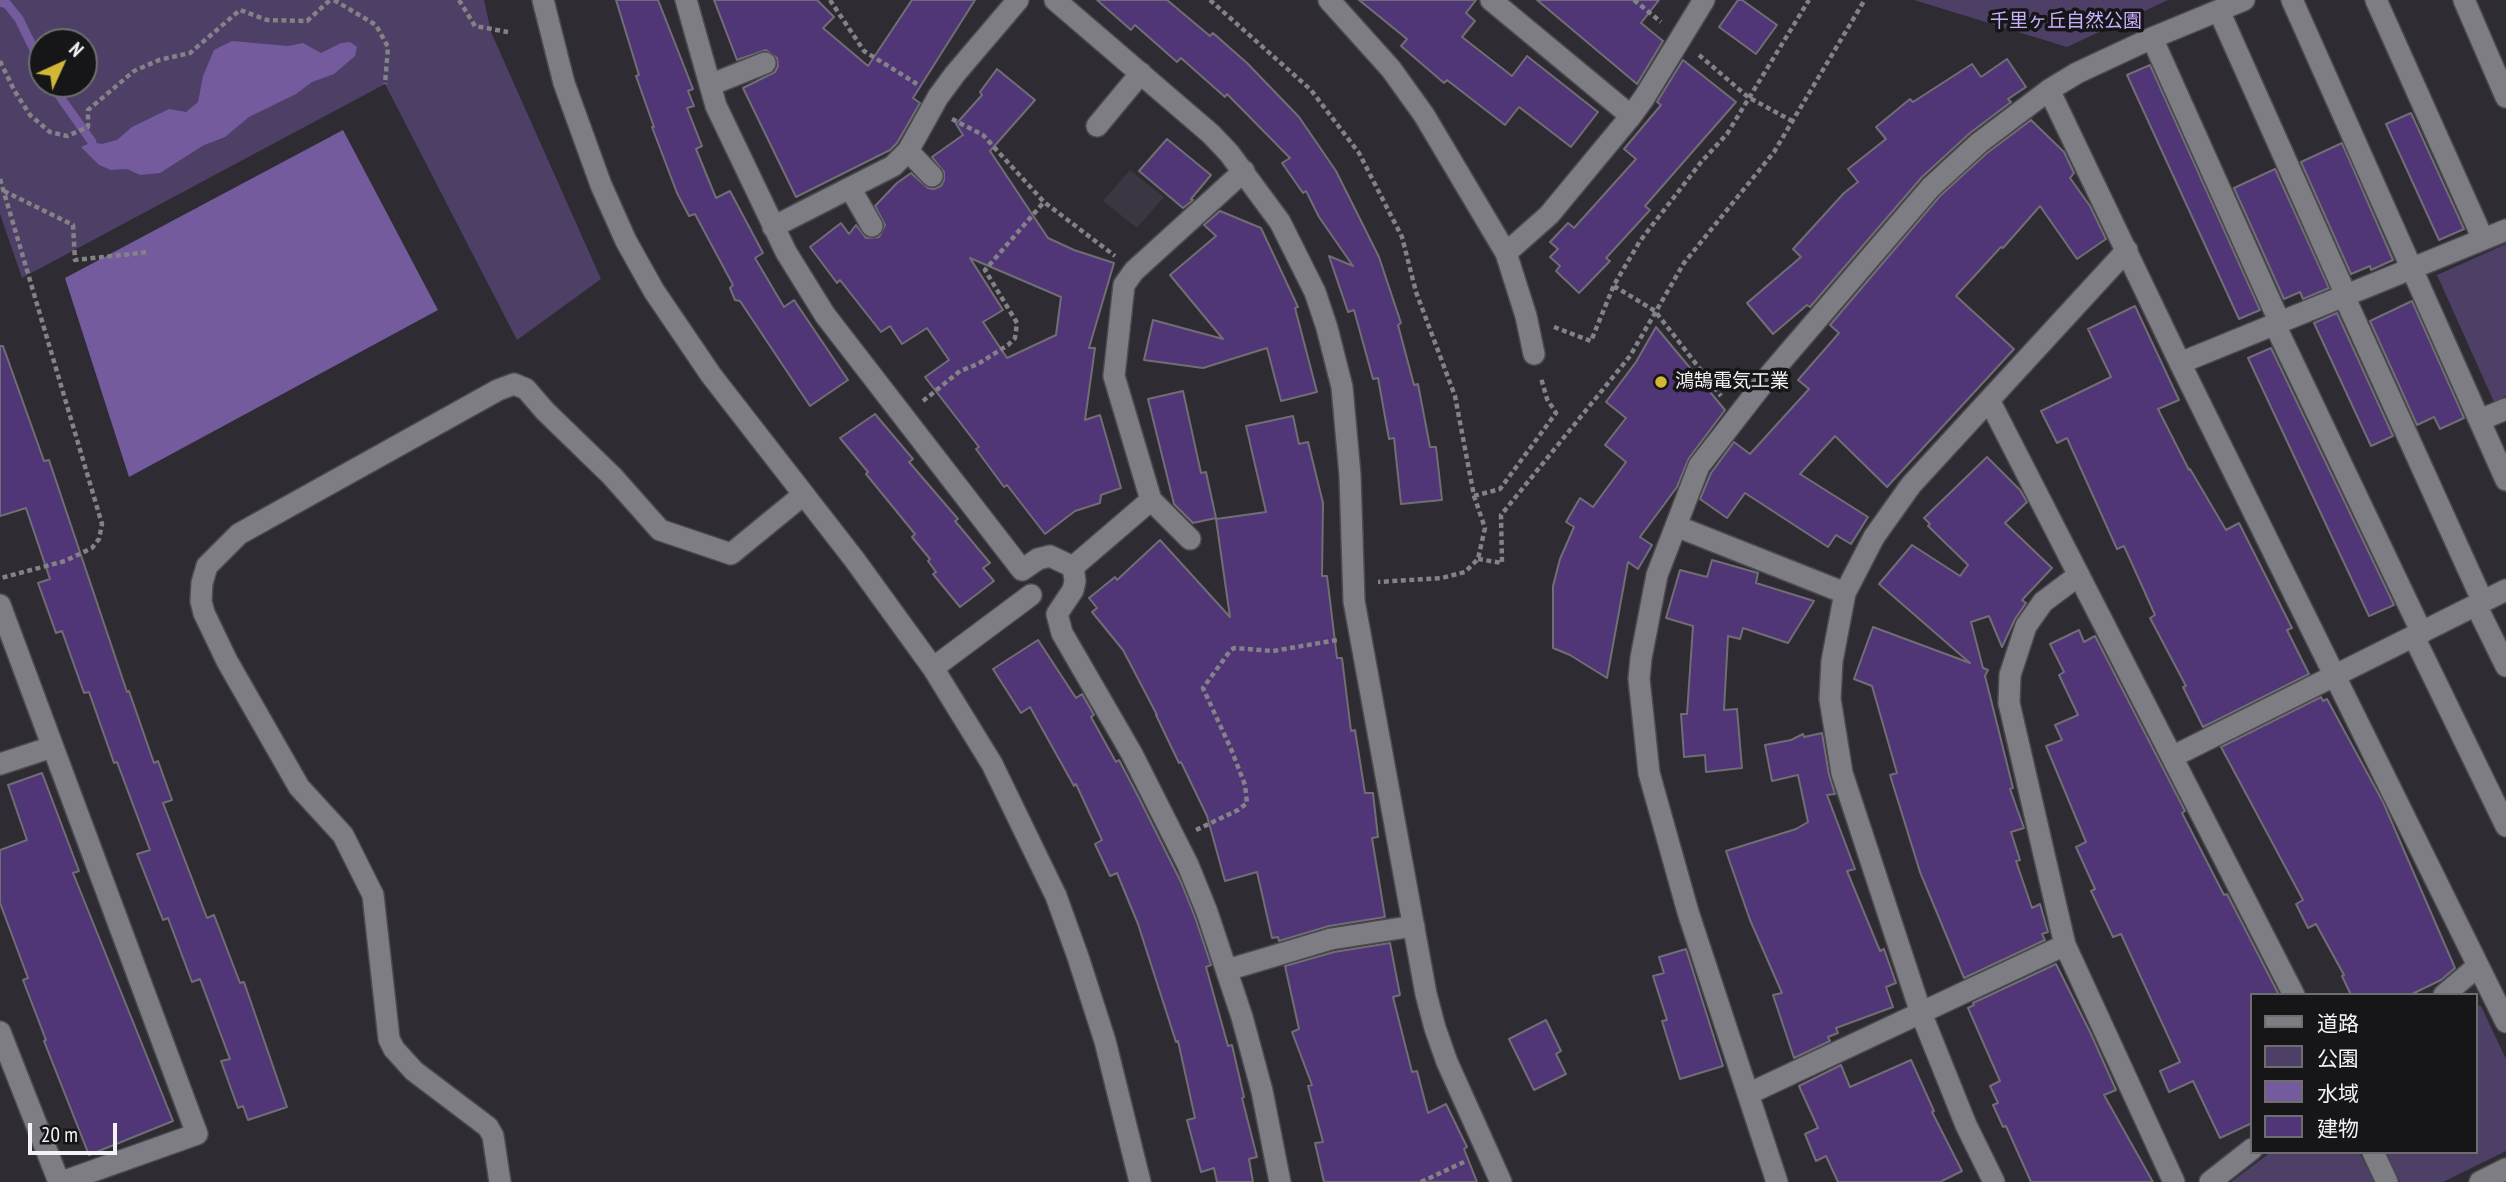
<!DOCTYPE html>
<html>
<head>
<meta charset="utf-8">
<style>
  body { margin:0 }
  #map { position:relative; width:2506px; height:1182px; overflow:hidden; background:#2e2c32; font-family:"PT Sans Narrow","Noto Sans JP",sans-serif }
  canvas { display:block }
  .legend { position:absolute; left:2250px; top:993px; width:228px; height:161px; box-sizing:border-box; background:#161517; border:2px solid #6e6d70; margin:0; padding:9px 12px; list-style:none; font-size:21px; color:#f3f2f5 }
  .legend li { display:flex; align-items:center; gap:14px; height:35px }
  .legend b { width:35px; border:2px solid #6e6d70 }
  .north { position:absolute; left:28px; top:28px; width:70px; height:70px; box-sizing:border-box; background:#161517; border:2px solid #6e6d70; border-radius:50%; rotate:45deg; font-size:19px; font-weight:700; line-height:28px; text-align:center; color:#f3f2f5 }
  .north::after { content:''; display:block; margin:auto; width:24px; height:32px; background:#d2b736; clip-path:polygon(50% 0,100% 100%,50% 72%,0 100%) }
  .scale { position:absolute; left:28px; top:1123px; width:89px; height:32px; box-sizing:border-box; border:4px solid #f3f2f5; border-top:0; padding-left:9px; font-size:21px; line-height:24px; white-space:nowrap; color:#f3f2f5; -webkit-text-stroke:5px #161517; paint-order:stroke }
</style>
</head>
<body>
<div id="map">
<canvas width="2506" height="1182"></canvas>
<ul class="legend">
<li><b style="height:9px;background:#7f7d84"></b>道路</li>
<li><b style="height:19px;background:#4d3f66"></b>公園</li>
<li><b style="height:19px;background:#745b9e"></b>水域</li>
<li><b style="height:19px;background:#503676"></b>建物</li>
</ul>
<div class="north">N</div>
<div class="scale">20 m</div>
</div>
<script>
const c = document.querySelector('canvas').getContext('2d');
c.lineJoin = 'round';
function fill(path, color) { c.fillStyle = color; c.fill(path, 'evenodd'); }
const poly = rows => new Path2D(rows.map(r => 'M' + r).join(''));
function stroke(path, color, width, dash) { c.strokeStyle = color; c.lineWidth = width; c.lineCap = dash ? 'butt' : 'round'; c.setLineDash(dash || []); c.stroke(path); }
function label(font, color, halo, rows, align = 'center') {
  c.font = font + ' "PT Sans Narrow","Noto Sans JP",sans-serif'; c.lineWidth = 7; c.setLineDash([]); c.textBaseline = 'middle'; c.strokeStyle = halo; c.fillStyle = color; for (const [text, x, y, turn = 0] of rows) {
    c.save(); c.translate(x, y); c.rotate((+turn || 0) * Math.PI / 180); c.textAlign = isNaN(turn) ? turn : align; if (halo) c.strokeText(text, 0, 0); c.fillText(text, 0, 0); c.restore();
  }
}
const built = poly([
  [1130,170,1164,197,1137,228,1103,201]
]);
const green = poly([
  [0,0,484,0,491,32,601,279,517,340,385,84,22,278,0,214],
  [42,42,84,42,84,84,42,84],
  [1914,0,2168,0,2067,47],
  [2506,244,2506,396,2494,402,2437,275],
  [2476,1005,2481,1006,2506,1059,2506,1151,2443,1182,2400,1182,2386,1152,2476,1152],
  [2271,1152,2359,1152,2375,1182,2231,1182]
]);
const water = poly([
  [232,41,288,46,303,43,321,53,341,43,350,42,357,47,355,56,334,74,312,82,296,94,249,117,225,137,204,145,160,173,140,175,127,169,111,170,99,165,81,147,92,142,102,144,117,140,132,127,169,109,186,112,198,102,203,76,214,50],
  [343,130,438,310,129,477,65,278]
]);
const stream = poly([
  [0,2,7,4,19,19,42,66],
  [51,84,92,142]
]);
const building = poly([
  [616,0,658,0,693,89,688,91,694,106,687,108,702,146,696,149,716,198,730,191,763,253,755,258,784,307,794,300,848,380,810,406,740,301,735,300,730,288,733,285,695,214,689,216,677,193,652,127,654,127,636,76,639,75,616,0],
  [714,0,817,0,834,17,823,28,868,66,912,0,975,0,913,98,920,103,897,143,890,150,796,197,743,88,775,72,778,66,777,58,766,50,737,60,714,0],
  [1097,0,1167,0,1210,36,1213,33,1247,63,1299,117,1336,171,1379,257,1401,323,1398,325,1414,385,1418,384,1430,447,1436,447,1442,500,1401,504,1394,438,1389,439,1378,378,1373,379,1354,310,1348,312,1329,256,1353,266,1319,217,1306,191,1303,193,1282,163,1290,158,1227,94,1225,97,1181,58,1177,62,1135,25,1131,30,1097,0],
  [1359,0,1476,0,1466,13,1475,21,1462,37,1512,76,1527,56,1598,112,1571,147,1519,107,1505,125,1447,80,1444,83,1401,46,1407,39,1359,0],
  [1537,0,1659,0,1641,23,1663,41,1637,84,1537,0],
  [1738,0,1742,0,1777,25,1756,54,1719,27,1738,0],
  [2007,59,2026,87,2008,99,2011,102,1970,133,1922,177,1810,307,1807,305,1773,334,1747,303,1801,257,1793,249,1844,193,1858,182,1848,169,1886,139,1876,127,1910,99,1913,102,1972,64,1981,77,2007,59],
  [1683,60,1736,102,1645,206,1650,210,1606,258,1610,261,1579,293,1556,271,1560,266,1550,257,1558,249,1550,242,1568,223,1574,228,1636,159,1624,149,1661,105,1657,102,1683,60],
  [2150,65,2260,310,2239,319,2127,75,2150,65],
  [997,69,1035,100,990,151,1048,238,1074,250,1114,263,1089,348,1095,348,1085,420,1100,415,1121,488,1101,495,1100,503,1075,511,1045,534,1007,485,1004,487,976,449,979,447,925,377,949,360,927,328,902,344,890,326,881,332,840,280,837,283,810,247,841,223,849,234,856,225,866,238,879,237,885,225,875,206,897,183,911,173,928,188,934,189,941,186,944,180,944,172,932,157,963,135,956,124,982,95,980,92,997,69],
  [970,258,1061,297,1056,335,1007,358,983,322,1003,310,970,258],
  [2411,113,2464,229,2439,240,2386,124,2411,113],
  [2031,120,2064,152,2074,173,2070,178,2090,206,2106,239,2077,259,2040,206,2003,248,2001,247,1956,296,2014,349,1887,487,1835,436,1800,474,1868,517,1851,544,1836,535,1828,547,1745,493,1727,518,1700,499,1711,473,1734,442,1750,454,1809,389,1798,380,1839,333,1830,325,1940,196,1987,153,2031,120],
  [1167,139,1211,175,1191,199,1193,200,1183,208,1139,171,1167,139],
  [2342,143,2393,260,2371,270,2370,266,2351,274,2301,162,2342,143],
  [2275,169,2329,288,2303,299,2300,292,2284,299,2234,188,2275,169],
  [1220,211,1261,228,1298,307,1295,308,1317,392,1281,401,1267,348,1203,368,1144,360,1153,320,1223,339,1170,275,1216,236,1204,225,1220,211],
  [2412,301,2464,418,2440,429,2434,417,2417,425,2370,321,2412,301],
  [2135,306,2179,400,2158,409,2189,470,2190,469,2226,530,2239,523,2292,628,2287,630,2309,674,2203,727,2183,687,2186,686,2150,618,2155,615,2124,546,2117,549,2067,438,2057,443,2041,411,2111,377,2088,329,2135,306],
  [2337,313,2393,436,2371,446,2314,323,2337,313],
  [1656,327,1725,410,1689,458,1677,487,1640,537,1652,545,1638,569,1628,562,1607,678,1570,655,1553,648,1553,586,1560,559,1574,527,1566,522,1580,498,1593,507,1626,462,1605,445,1626,418,1606,402,1636,362,1656,327],
  [0,346,3,346,44,461,49,460,127,692,129,691,154,763,158,761,172,800,163,803,207,918,214,915,240,983,244,982,287,1107,248,1120,243,1106,238,1108,221,1061,230,1059,200,979,192,982,168,918,163,920,137,854,150,850,117,762,114,763,89,692,84,693,62,631,56,633,38,583,50,579,26,508,0,516,0,346],
  [2271,348,2394,605,2369,616,2248,358,2271,348],
  [1183,391,1201,473,1206,472,1216,518,1193,523,1174,504,1148,399,1183,391],
  [875,414,913,459,909,462,958,519,955,521,990,563,983,568,994,581,960,607,933,574,936,572,928,561,930,559,912,537,915,534,866,474,868,472,840,438,875,414],
  [1293,416,1299,444,1308,442,1323,503,1322,576,1327,576,1337,658,1342,658,1351,731,1355,730,1365,793,1373,793,1378,837,1372,838,1385,917,1329,926,1279,941,1278,937,1272,938,1257,872,1225,881,1207,816,1181,762,1179,763,1156,715,1157,715,1123,650,1092,612,1097,608,1089,598,1115,577,1117,580,1160,540,1230,617,1216,519,1266,512,1246,426,1293,416],
  [1987,457,2020,490,2027,502,2005,523,2052,568,2022,600,2026,603,2015,619,2002,647,1989,616,1971,622,1983,668,1988,670,1985,676,2013,788,2010,789,2024,828,2011,832,2020,860,2016,861,2032,908,2040,904,2048,932,2042,934,2045,940,1964,978,1920,872,1890,775,1897,773,1872,686,1854,679,1873,627,1970,663,1879,584,1912,545,1960,576,1968,565,1928,526,1930,524,1924,518,1987,457],
  [1712,560,1758,573,1756,583,1814,601,1788,643,1743,628,1740,639,1728,636,1724,710,1737,709,1742,768,1706,772,1705,755,1684,757,1681,714,1687,714,1693,626,1666,618,1680,570,1707,577,1712,560],
  [2079,630,2084,642,2095,636,2185,811,2182,813,2224,895,2227,894,2279,995,2252,995,2252,1123,2220,1138,2193,1081,2169,1092,2160,1071,2180,1062,2121,934,2113,937,2091,891,2095,889,2076,847,2086,842,2046,746,2062,740,2055,725,2078,715,2059,675,2064,672,2050,644,2079,630],
  [1038,640,1076,698,1082,694,1094,715,1091,717,1116,762,1119,760,1139,798,1181,882,1195,917,1211,965,1206,967,1228,1046,1232,1045,1244,1097,1242,1098,1257,1157,1249,1159,1253,1182,1217,1182,1214,1168,1201,1172,1187,1120,1195,1118,1178,1041,1176,1042,1138,924,1117,873,1110,876,1095,844,1102,840,1076,784,1074,786,1030,707,1021,713,993,669,1038,640],
  [2321,697,2323,701,2327,699,2383,802,2455,968,2441,980,2410,995,2351,995,2342,976,2344,975,2316,924,2308,928,2296,904,2303,900,2221,747,2321,697],
  [1822,733,1829,775,1835,794,1827,795,1855,869,1847,871,1880,951,1884,949,1896,983,1886,987,1893,1007,1836,1028,1838,1033,1828,1037,1830,1041,1794,1058,1773,995,1782,993,1750,920,1726,851,1796,829,1808,822,1798,775,1772,781,1765,745,1791,740,1803,734,1804,737,1822,733],
  [42,773,79,871,73,873,173,1121,89,1155,44,1041,46,1040,23,980,28,978,0,903,0,850,27,840,8,785,42,773],
  [1390,943,1400,995,1393,997,1412,1072,1417,1071,1428,1113,1446,1104,1467,1147,1464,1149,1477,1182,1324,1182,1315,1143,1323,1142,1308,1086,1312,1085,1292,1032,1299,1029,1285,966,1334,952,1390,943],
  [1686,949,1723,1066,1680,1079,1662,1021,1667,1020,1653,976,1664,973,1659,957,1686,949],
  [2056,964,2091,1034,2116,1090,2104,1095,2153,1182,2031,1182,2006,1126,2003,1127,1993,1105,1998,1103,1990,1086,2000,1081,1968,1008,1974,1005,1973,1003,2056,964],
  [1546,1020,1561,1051,1556,1054,1566,1074,1534,1090,1509,1039,1546,1020],
  [1911,1060,1934,1111,1932,1112,1962,1171,1940,1182,1838,1182,1826,1156,1816,1161,1805,1134,1818,1128,1799,1086,1841,1065,1850,1087,1911,1060]
]);
const path = poly([
  [334,0,376,25,388,47,385,84],
  [459,0,475,26,508,32],
  [830,0,864,51,917,84],
  [1210,0,1311,90,1359,153,1402,237,1416,292,1455,396,1474,496,1485,528,1478,559,1465,572,1442,578,1378,582],
  [1634,0,1661,22],
  [1699,55,1748,97,1792,121],
  [0,61,14,90,30,115,50,132,67,136,88,127,88,110,134,71,159,60,190,53,240,10,267,20,307,21,330,0],
  [952,119,983,135,1044,202,1115,256],
  [0,179,102,524,99,539,92,548,65,561,1,578],
  [4,191,73,225,75,260,149,252],
  [1614,286,1655,311,1721,396],
  [1554,327,1591,341,1614,285,1640,241,1702,161,1727,134,1809,0],
  [923,401,960,371,978,364,1008,345,1015,338,1017,323,985,270,1044,202],
  [1474,496,1500,489,1556,413,1547,399,1541,378],
  [1478,559,1502,563,1501,515,1630,356,1684,263,1774,152,1864,1],
  [1196,830,1238,810,1247,803,1245,785,1231,749,1203,688,1230,651,1234,648,1273,651,1337,640],
  [1421,1182,1464,1162]
]);
const minor = poly([
  [543,0,564,83,601,185,626,241,654,291,711,375,854,559,933,668,992,764,1056,896,1078,957,1105,1041,1140,1182],
  [686,0,716,106,786,252,825,315,1022,570,1038,559,1050,556,1073,567],
  [1055,0,1211,134,1229,153,1280,222,1315,292,1327,328,1342,387,1350,475,1354,601,1426,994,1435,1028,1447,1062,1501,1182],
  [1329,0,1391,69,1424,115,1506,253,1526,316,1534,354],
  [1491,0,1631,116],
  [2292,0,2506,480],
  [2376,0,2483,239],
  [2464,0,2506,97],
  [2219,11,2346,295],
  [2152,38,2280,323],
  [710,85,765,63],
  [2049,90,2180,363,2506,1022],
  [1097,126,1141,73],
  [908,151,932,176],
  [850,188,872,226],
  [773,227,893,166,908,151,938,97,955,74,1018,0],
  [1506,253,1549,215,1631,116,1644,98,1704,0],
  [2344,296,2483,602],
  [2275,325,2422,633],
  [2180,363,2506,230],
  [1989,400,2294,995],
  [2480,420,2506,409],
  [1151,500,1190,539],
  [1676,526,1845,593],
  [1073,567,1075,581,1073,590,1057,614,1062,633,1132,754,1188,865,1207,912,1242,1017,1262,1091,1280,1182],
  [1073,567,1151,500,1114,376,1124,285,1134,271,1244,171],
  [2079,575,2043,602,2026,626,2010,675,2009,703,2065,945,2174,1182],
  [0,605,197,1134,62,1182],
  [2476,605,2506,666],
  [2414,637,2506,826],
  [933,668,1031,595],
  [2172,757,2506,590],
  [0,764,52,747],
  [1227,970,1331,939,1414,926],
  [2444,995,2478,966],
  [0,1032,59,1182],
  [1748,1094,2065,945],
  [2373,1152,2387,1182],
  [500,1182,493,1136,488,1127,414,1071,394,1049,389,1039,373,895,343,835,299,787,227,661,204,613,201,601,202,583,207,566,239,534,498,390,514,384,526,389,545,411,612,476,660,530,731,554,803,495],
  [1777,1182,1688,912,1649,773,1639,679,1641,658,1657,575,1699,466,1772,372,1875,252,1931,187,1979,143,2049,90,2077,73,2152,38,2244,0],
  [1994,1182,1966,1125,1921,1013,1842,773,1830,699,1832,661,1845,593,1874,537,1911,485,2127,250],
  [2210,1182,2252,1149],
  [2480,1182,2506,1169]
]);
const markers = [
  [1661,382,7,"#d2b736"]
];
const parkNames = [
  ["千里ヶ丘自然公園",2066,22]
];
const poiNames = [
  ["鴻鵠電気工業",1675,382]
];
fill(built, '#3a3742');
fill(green, '#4d3f66');
fill(water, '#745b9e');
stroke(stream, '#745b9e', 9);
fill(building, '#503676');
stroke(building, '#706e74', 2);
stroke(minor, '#4b4a4f', 24);
stroke(path, '#838287', 4.5, [5, 3.5]);
stroke(minor, '#7f7d84', 21);
for (const [x, y, r, color] of markers) { const dot = new Path2D(); dot.arc(x, y, r, 0, 2 * Math.PI); c.fillStyle = color; c.fill(dot); stroke(dot, '#161517', 2.5); }
label('19px', '#caaffb', '#161517', parkNames);
label('19px', '#f3f2f5', '#161517', poiNames, 'left');
</script>
</body>
</html>
